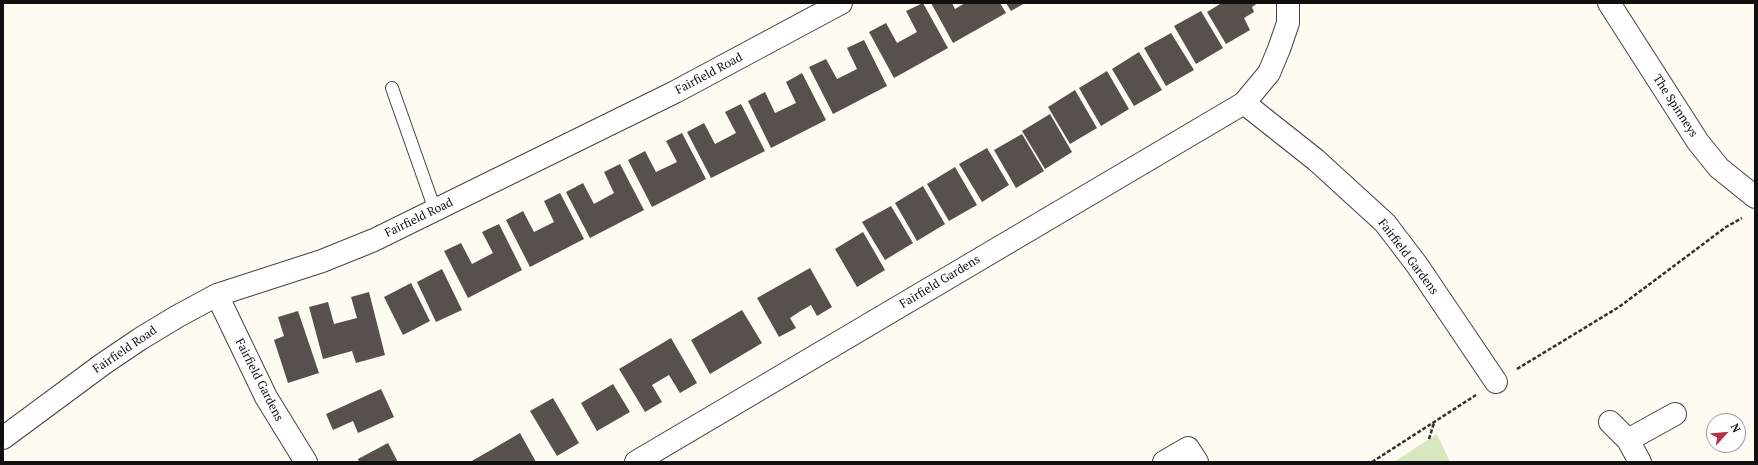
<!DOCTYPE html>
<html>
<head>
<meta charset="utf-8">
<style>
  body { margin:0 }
  #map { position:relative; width:1758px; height:465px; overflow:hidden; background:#fefbf3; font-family:"PT Serif",serif }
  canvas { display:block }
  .frame { position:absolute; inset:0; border:4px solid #101010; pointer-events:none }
  .north { position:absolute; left:1706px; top:413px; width:40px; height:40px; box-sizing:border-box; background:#fff; border:1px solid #9f9f9f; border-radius:50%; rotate:63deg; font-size:11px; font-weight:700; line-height:16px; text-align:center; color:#101010 }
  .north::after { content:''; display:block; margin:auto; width:14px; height:18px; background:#b53245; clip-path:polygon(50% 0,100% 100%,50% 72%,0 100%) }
</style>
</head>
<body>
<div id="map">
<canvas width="1758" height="465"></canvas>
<div class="frame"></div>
<div class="north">N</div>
</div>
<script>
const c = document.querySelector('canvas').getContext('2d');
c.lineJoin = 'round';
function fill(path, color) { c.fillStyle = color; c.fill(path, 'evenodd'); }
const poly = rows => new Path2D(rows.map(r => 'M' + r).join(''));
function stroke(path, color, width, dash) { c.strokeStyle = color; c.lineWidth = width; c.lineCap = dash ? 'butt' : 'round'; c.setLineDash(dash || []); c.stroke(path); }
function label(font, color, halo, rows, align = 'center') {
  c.font = font + ' "PT Serif",serif'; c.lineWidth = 4; c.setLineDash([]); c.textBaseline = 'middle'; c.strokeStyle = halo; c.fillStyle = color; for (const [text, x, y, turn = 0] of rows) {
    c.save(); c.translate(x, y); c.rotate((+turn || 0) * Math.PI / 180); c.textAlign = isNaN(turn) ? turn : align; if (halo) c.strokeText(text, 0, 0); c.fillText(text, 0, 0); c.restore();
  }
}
const green = poly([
  [1437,434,1450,462,1394,462,1429,439]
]);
const building = poly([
  [923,3,948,48,894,78,869,32,886,23,897,43,917,32,906,11],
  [931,3,952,3,955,9,965,3,1000,3,1006,13,953,43],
  [1006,3,1025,3,1011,11],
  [1220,3,1258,3,1252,7,1254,12,1244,18,1250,30,1226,44,1207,12,1220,4],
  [1201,11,1223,48,1196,64,1174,26],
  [1171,33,1194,70,1166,86,1144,48],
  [864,40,887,86,833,114,809,67,826,59,837,79,857,69,847,48],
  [1139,52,1162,90,1134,106,1112,69],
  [1107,71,1129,109,1101,126,1079,88],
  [802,73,826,120,771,148,748,101,765,92,775,113,796,103,786,82],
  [1075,90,1097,128,1070,144,1048,107],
  [741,104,765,151,711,178,687,132,704,123,715,144,736,133,725,112],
  [1050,114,1072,152,1045,169,1022,131],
  [682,133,706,179,652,207,628,160,645,151,656,172,677,162,666,141],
  [1022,134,1044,171,1016,188,994,150],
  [987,148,1009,185,982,202,959,164],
  [620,164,644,210,590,238,566,192,583,183,594,204,614,193,604,172],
  [955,167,977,205,949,221,927,184],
  [923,186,945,224,917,241,895,203],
  [560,193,584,239,530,267,506,220,523,211,534,232,554,222,544,201],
  [891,206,913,243,885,260,862,222],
  [499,224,522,270,468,298,444,251,461,243,472,264,493,253,482,232],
  [863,232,885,270,857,287,835,249],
  [810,268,832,307,817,316,811,305,799,312,790,318,796,328,779,337,757,298],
  [442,269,462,310,436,322,417,282],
  [411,283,430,321,403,335,384,297],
  [369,292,385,355,356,363,352,351,323,359,309,307,328,302,334,324,357,318,351,297],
  [742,310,762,343,710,374,691,340],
  [298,311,319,373,288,383,274,340,284,336,278,317],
  [671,338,697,383,680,393,669,375,652,385,662,402,645,412,619,369],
  [613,384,630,412,597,431,581,403],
  [381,389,394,417,358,433,353,421,333,430,326,414],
  [553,398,579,443,557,456,530,411],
  [520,433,536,462,470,462,491,450],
  [388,443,398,462,359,462,358,459]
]);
const path = poly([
  [1517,369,1619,307,1726,227,1742,218],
  [1429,439,1434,423],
  [1372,462,1476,395]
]);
const lane = poly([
  [392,88,435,210]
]);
const street = poly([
  [1609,3,1698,142,1719,168,1755,197],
  [1244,103,1316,160,1385,223,1417,265,1496,382],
  [217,295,266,397,306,462],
  [1610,422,1628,440,1640,462],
  [3,438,103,364,140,339,178,316,217,295,322,261,374,240,675,92,841,3],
  [1628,440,1675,414],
  [636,462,1244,103,1269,73,1279,49,1288,23,1288,3],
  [1164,462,1188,448,1197,462]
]);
const streetNames = [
  ["Fairfield Road",709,74,-28],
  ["The Spinneys",1675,106,57],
  ["Fairfield Road",419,218,-26],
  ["Fairfield Gardens",1408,257,53],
  ["Fairfield Gardens",940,282,-31],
  ["Fairfield Road",125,350,-34],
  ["Fairfield Gardens",259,380,63]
];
fill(green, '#d7e7bf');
fill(building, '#57504d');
stroke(lane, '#434343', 14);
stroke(street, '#434343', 24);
stroke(path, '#323232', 2.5, [4, 2]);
stroke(lane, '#fff', 12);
stroke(street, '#fff', 22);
label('12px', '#101010', '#fff', streetNames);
</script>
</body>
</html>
